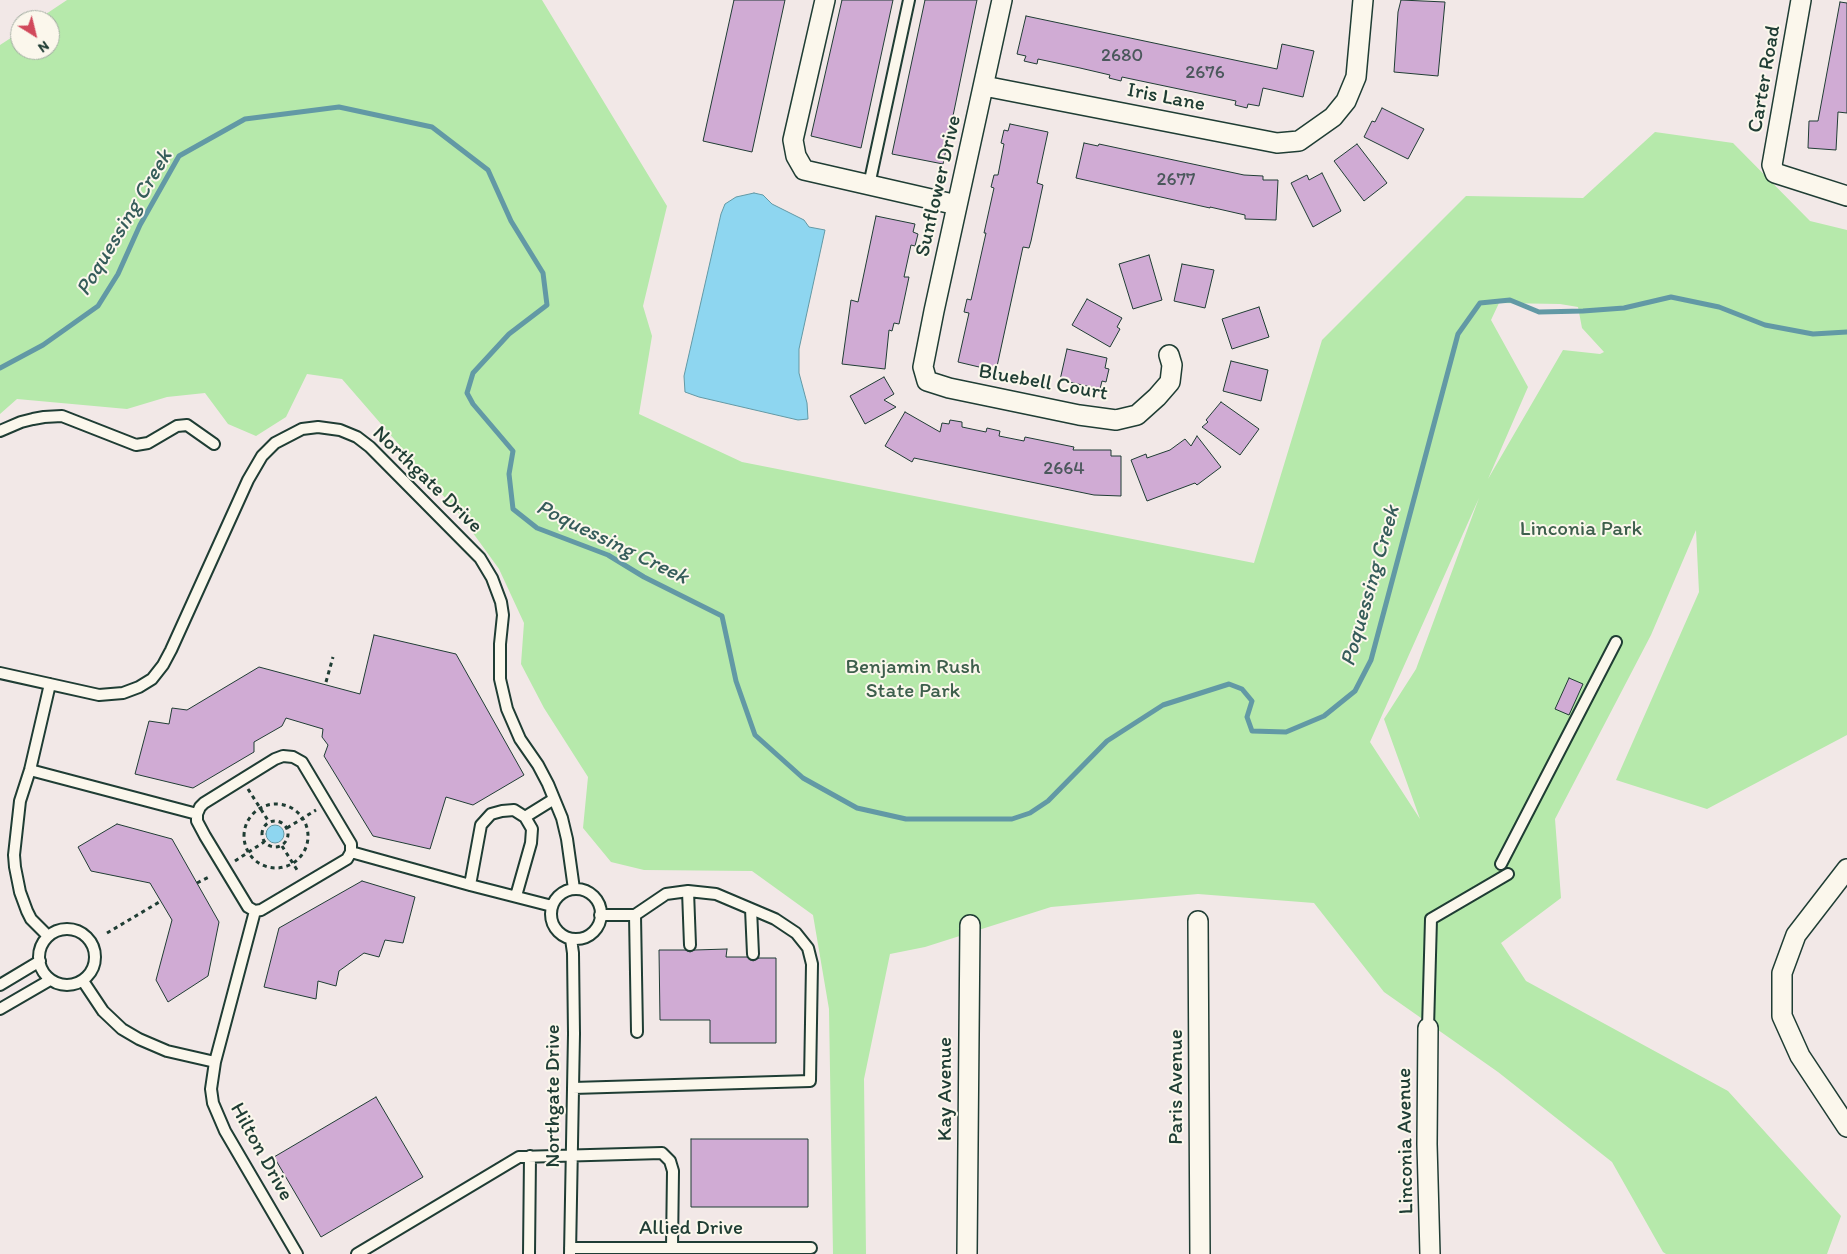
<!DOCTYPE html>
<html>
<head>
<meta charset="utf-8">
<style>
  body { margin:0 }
  #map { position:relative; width:1847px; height:1254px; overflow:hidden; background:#f2e8e7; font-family:Itim,sans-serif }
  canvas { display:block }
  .north { position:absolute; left:10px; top:10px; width:50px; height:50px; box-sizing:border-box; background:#fbf7ec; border:1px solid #a3ada2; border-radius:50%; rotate:144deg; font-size:14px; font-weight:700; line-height:20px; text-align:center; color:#1f3d34 }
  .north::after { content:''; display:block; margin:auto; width:18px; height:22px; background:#d1495b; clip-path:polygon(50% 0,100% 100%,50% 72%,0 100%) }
</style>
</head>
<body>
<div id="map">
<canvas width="1847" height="1254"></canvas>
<div class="north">N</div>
</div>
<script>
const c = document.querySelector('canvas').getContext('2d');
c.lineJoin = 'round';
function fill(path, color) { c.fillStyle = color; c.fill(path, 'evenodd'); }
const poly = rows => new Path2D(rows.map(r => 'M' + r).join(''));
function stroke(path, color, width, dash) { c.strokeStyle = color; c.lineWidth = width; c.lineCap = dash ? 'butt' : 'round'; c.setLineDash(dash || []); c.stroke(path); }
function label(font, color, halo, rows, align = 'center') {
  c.font = font + ' Itim,sans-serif'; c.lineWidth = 4; c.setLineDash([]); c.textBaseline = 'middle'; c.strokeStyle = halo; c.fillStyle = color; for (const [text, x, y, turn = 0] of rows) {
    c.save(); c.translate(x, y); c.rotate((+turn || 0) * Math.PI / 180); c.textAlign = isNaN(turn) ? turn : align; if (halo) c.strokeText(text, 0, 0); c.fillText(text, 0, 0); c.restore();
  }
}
const green = poly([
  [67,0,542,0,667,206,643,306,652,336,639,414,742,462,1254,563,1322,340,1466,196,1583,198,1655,132,1733,143,1810,221,1847,230,1847,735,1707,809,1616,780,1699,592,1696,530,1651,635,1555,819,1561,898,1501,943,1526,981,1728,1091,1841,1216,1827,1254,1666,1254,1663,1252,1612,1162,1498,1072,1384,992,1314,903,1198,894,1051,907,925,947,890,954,864,1079,866,1254,833,1254,829,1009,813,915,752,871,644,870,611,862,583,828,588,777,544,708,521,664,524,623,499,569,460,515,342,379,307,374,286,417,256,436,228,424,205,393,167,397,127,409,17,399,0,414,0,45,20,32,20,50,50,50,50,20,37,20],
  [1499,303,1560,304,1578,307,1582,328,1604,352,1600,354,1563,350,1488,479,1528,387,1491,320],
  [1479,498,1416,669,1384,719,1420,819,1370,742]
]);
const water = poly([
  [754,193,763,195,772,204,804,220,809,227,825,230,799,349,799,373,807,403,808,419,798,420,699,397,685,392,684,376,721,214,725,204,736,197,754,193],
  '266 834a9 9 0 1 1 18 0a9 9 0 1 1-18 0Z'
]);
const stream = poly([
  [0,368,43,345,98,306,118,274,140,225,179,156,245,119,339,107,432,127,488,170,511,221,543,273,547,305,509,334,473,373,467,393,473,404,513,451,509,474,513,509,537,528,608,555,644,577,722,616,736,681,755,735,803,778,857,808,906,819,1012,819,1030,813,1048,801,1107,741,1163,705,1229,684,1242,689,1252,701,1247,717,1252,731,1286,732,1324,716,1355,691,1371,660,1458,334,1480,303,1510,300,1539,312,1583,311,1624,308,1671,297,1719,307,1765,325,1813,334,1847,332]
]);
const building = poly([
  [734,0,785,0,752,152,703,141,734,0],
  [842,0,893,0,861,148,811,136,842,0],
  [925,0,977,0,943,164,892,154,925,0],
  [1401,0,1445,2,1438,76,1394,72,1398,12,1401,0],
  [1840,2,1847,3,1847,113,1838,112,1836,150,1808,148,1809,121,1818,121,1840,2],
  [1026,16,1277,69,1282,44,1314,51,1303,97,1263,88,1259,106,1248,104,1247,108,1235,105,1236,101,1122,77,1121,81,1109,78,1110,75,1080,68,1038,59,1037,64,1024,61,1026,56,1017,54,1026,16],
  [1382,108,1424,129,1408,159,1364,137,1372,121,1375,122,1382,108],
  [1010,124,1048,132,1037,183,1043,185,1031,241,1029,248,1023,247,996,371,958,362,969,313,964,312,967,299,971,300,986,233,984,233,994,188,991,187,994,175,998,175,1004,144,1001,143,1004,130,1008,131,1010,124],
  [1084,143,1098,146,1099,144,1244,175,1263,176,1263,180,1278,180,1276,220,1245,219,1245,215,1210,207,1210,208,1076,178,1084,143],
  [1357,144,1387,183,1364,201,1334,161,1357,144],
  [1322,173,1341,211,1313,227,1291,183,1307,175,1309,180,1322,173],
  [876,216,915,224,913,232,918,234,915,246,911,245,904,277,909,277,899,324,894,323,892,331,889,330,885,369,842,364,851,300,858,302,876,216],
  [1149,255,1162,300,1133,309,1119,264,1149,255],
  [1182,264,1214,270,1205,308,1174,301,1182,264],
  [1087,299,1122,318,1117,327,1120,329,1110,347,1072,325,1087,299],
  [1259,307,1269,337,1232,349,1222,319,1259,307],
  [1067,349,1107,358,1105,368,1109,369,1106,382,1102,381,1100,389,1060,380,1067,349],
  [1231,361,1268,370,1261,401,1223,391,1231,361],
  [884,377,894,394,884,400,896,407,865,424,850,396,884,377],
  [1221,402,1259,429,1240,455,1202,427,1208,422,1206,420,1221,402],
  [905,412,940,432,942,423,949,424,950,420,962,422,962,427,986,432,987,428,1000,431,999,436,1024,441,1025,437,1074,447,1073,450,1111,450,1111,456,1121,456,1121,496,1094,495,914,458,912,462,885,446,905,412],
  [1197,436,1221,467,1197,485,1195,483,1147,501,1131,460,1146,454,1147,458,1170,450,1185,439,1191,446,1197,436],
  [374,635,456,654,524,775,473,805,446,797,430,849,373,836,324,756,328,745,322,737,323,729,286,718,282,726,254,742,254,752,193,788,135,774,149,721,169,724,172,708,187,710,259,667,360,694,374,635],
  [1569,678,1583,684,1569,715,1555,709,1569,678],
  [117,824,172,839,219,922,208,976,168,1002,156,980,172,920,150,883,91,871,78,847,117,824],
  [362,881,415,897,403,943,385,940,379,957,364,953,339,971,336,986,318,981,316,999,264,987,279,928,362,881],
  [727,949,726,957,747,957,753,961,759,958,776,958,776,1043,710,1043,710,1020,660,1020,659,950,686,950,690,952,695,950,727,949],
  [376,1097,423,1177,321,1237,274,1157,376,1097],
  [691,1139,808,1139,808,1207,691,1207,691,1139]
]);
const path = poly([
  [326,682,333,657],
  [248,789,269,822],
  '244 836a32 32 0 1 1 64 0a32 32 0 1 1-64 0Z',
  '262 834a13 13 0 1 1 26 0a13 13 0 1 1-26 0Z',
  [287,828,316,810],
  [282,846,299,873],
  [235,861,264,842],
  [197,883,209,877],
  [107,933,161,901]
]);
const lane = poly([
  [869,185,909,0],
  [0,431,21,422,33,419,44,417,62,416,136,445,148,443,177,426,187,425,214,444],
  [0,673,99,695,123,693,139,687,152,679,163,665,171,650,248,480,262,456,275,443,302,429,318,427,340,430,357,437,370,447,480,558,492,578,501,602,503,615,500,644,500,679,507,709,520,739,538,765,548,784,562,818,567,839,574,889],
  [30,770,197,814],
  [351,852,470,885,552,906],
  [1501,864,1616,642],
  [470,885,481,825,491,814,502,811,514,810,525,817,554,799],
  '551 914a25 25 0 1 1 50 0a25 25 0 1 1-50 0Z',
  [688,891,690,945],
  [516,896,531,843,532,829,525,817],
  [751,909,753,954],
  [255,911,248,907,205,836,197,821,197,814,200,807,204,803,275,759,283,756,293,757,302,762,351,844,351,852,347,859,261,910,255,911,215,1062,211,1089,213,1103,225,1131,297,1254],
  [635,915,637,1032],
  '39 957a28 28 0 1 1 56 0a28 28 0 1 1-56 0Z',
  [48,936,31,919,27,911,20,892,15,867,14,855,20,801,30,770,50,684],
  [83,981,103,1011,122,1029,139,1039,167,1051,215,1062],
  [0,985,40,961],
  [0,1009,50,980],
  [1428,1028,1431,919,1508,874],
  [573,1088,810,1081,812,964,808,948,796,933,775,919,716,894,688,891,666,894,635,915,600,915],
  [570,1248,811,1248],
  [357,1254,519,1157,662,1153,670,1161,673,1171,672,1248],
  [529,1254,530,1156],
  [570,1254,574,1034,573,953,571,939]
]);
const street = poly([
  [825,0,793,140,796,156,804,170,957,205],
  [1002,0,934,311,923,367,927,381,949,388,1079,415,1116,420,1137,415,1157,397,1170,382,1172,365,1169,355],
  [1801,0,1772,165,1775,173,1847,196],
  [984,86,1277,143,1299,141,1333,117,1346,101,1356,77,1363,0],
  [1847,869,1796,935,1782,973,1782,1016,1800,1056,1847,1127],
  [1198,921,1200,1254],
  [1428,1028,1427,1144,1430,1254],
  [967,1254,970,925]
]);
const numberNames = [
  ["2680",1122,56],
  ["2676",1205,73],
  ["2677",1176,180],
  ["2664",1064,469]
];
const streetNames = [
  ["Carter Road",1765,79,-80],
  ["Iris Lane",1166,98,11],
  ["Sunflower Drive",939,186,-77],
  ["Bluebell Court",1043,383,10],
  ["Northgate Drive",427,480,44],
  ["Paris Avenue",1177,1087,-90],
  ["Kay Avenue",946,1089,-90],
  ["Northgate Drive",554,1096,-90],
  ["Linconia Avenue",1406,1141,-91],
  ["Hilton Drive",261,1152,61],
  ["Allied Drive",691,1229]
];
const parkNames = [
  ["Linconia Park",1581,530],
  ["Benjamin Rush",913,668],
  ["State Park",913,692]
];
const waterNames = [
  ["Poquessing Creek",125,223,-59],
  ["Poquessing Creek",612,543,26],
  ["Poquessing Creek",1371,586,-74]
];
fill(green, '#b6e9ab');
fill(water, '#8ed6f0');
stroke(water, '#6299a5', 1);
stroke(stream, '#6299a5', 5);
fill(building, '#d0abd4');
stroke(building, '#1f3d34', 1);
stroke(lane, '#1f3d34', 14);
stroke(street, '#1f3d34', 22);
stroke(path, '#1f3d34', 3, [4, 4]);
stroke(lane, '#fbf7ec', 10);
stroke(street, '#fbf7ec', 19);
label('19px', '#4b585c', null, numberNames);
label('21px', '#1f3d34', '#fbf7ec', streetNames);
label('21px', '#3d5f4c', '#fbf7ec', parkNames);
label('italic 22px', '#355c5a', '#fbf7ec', waterNames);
</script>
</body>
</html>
